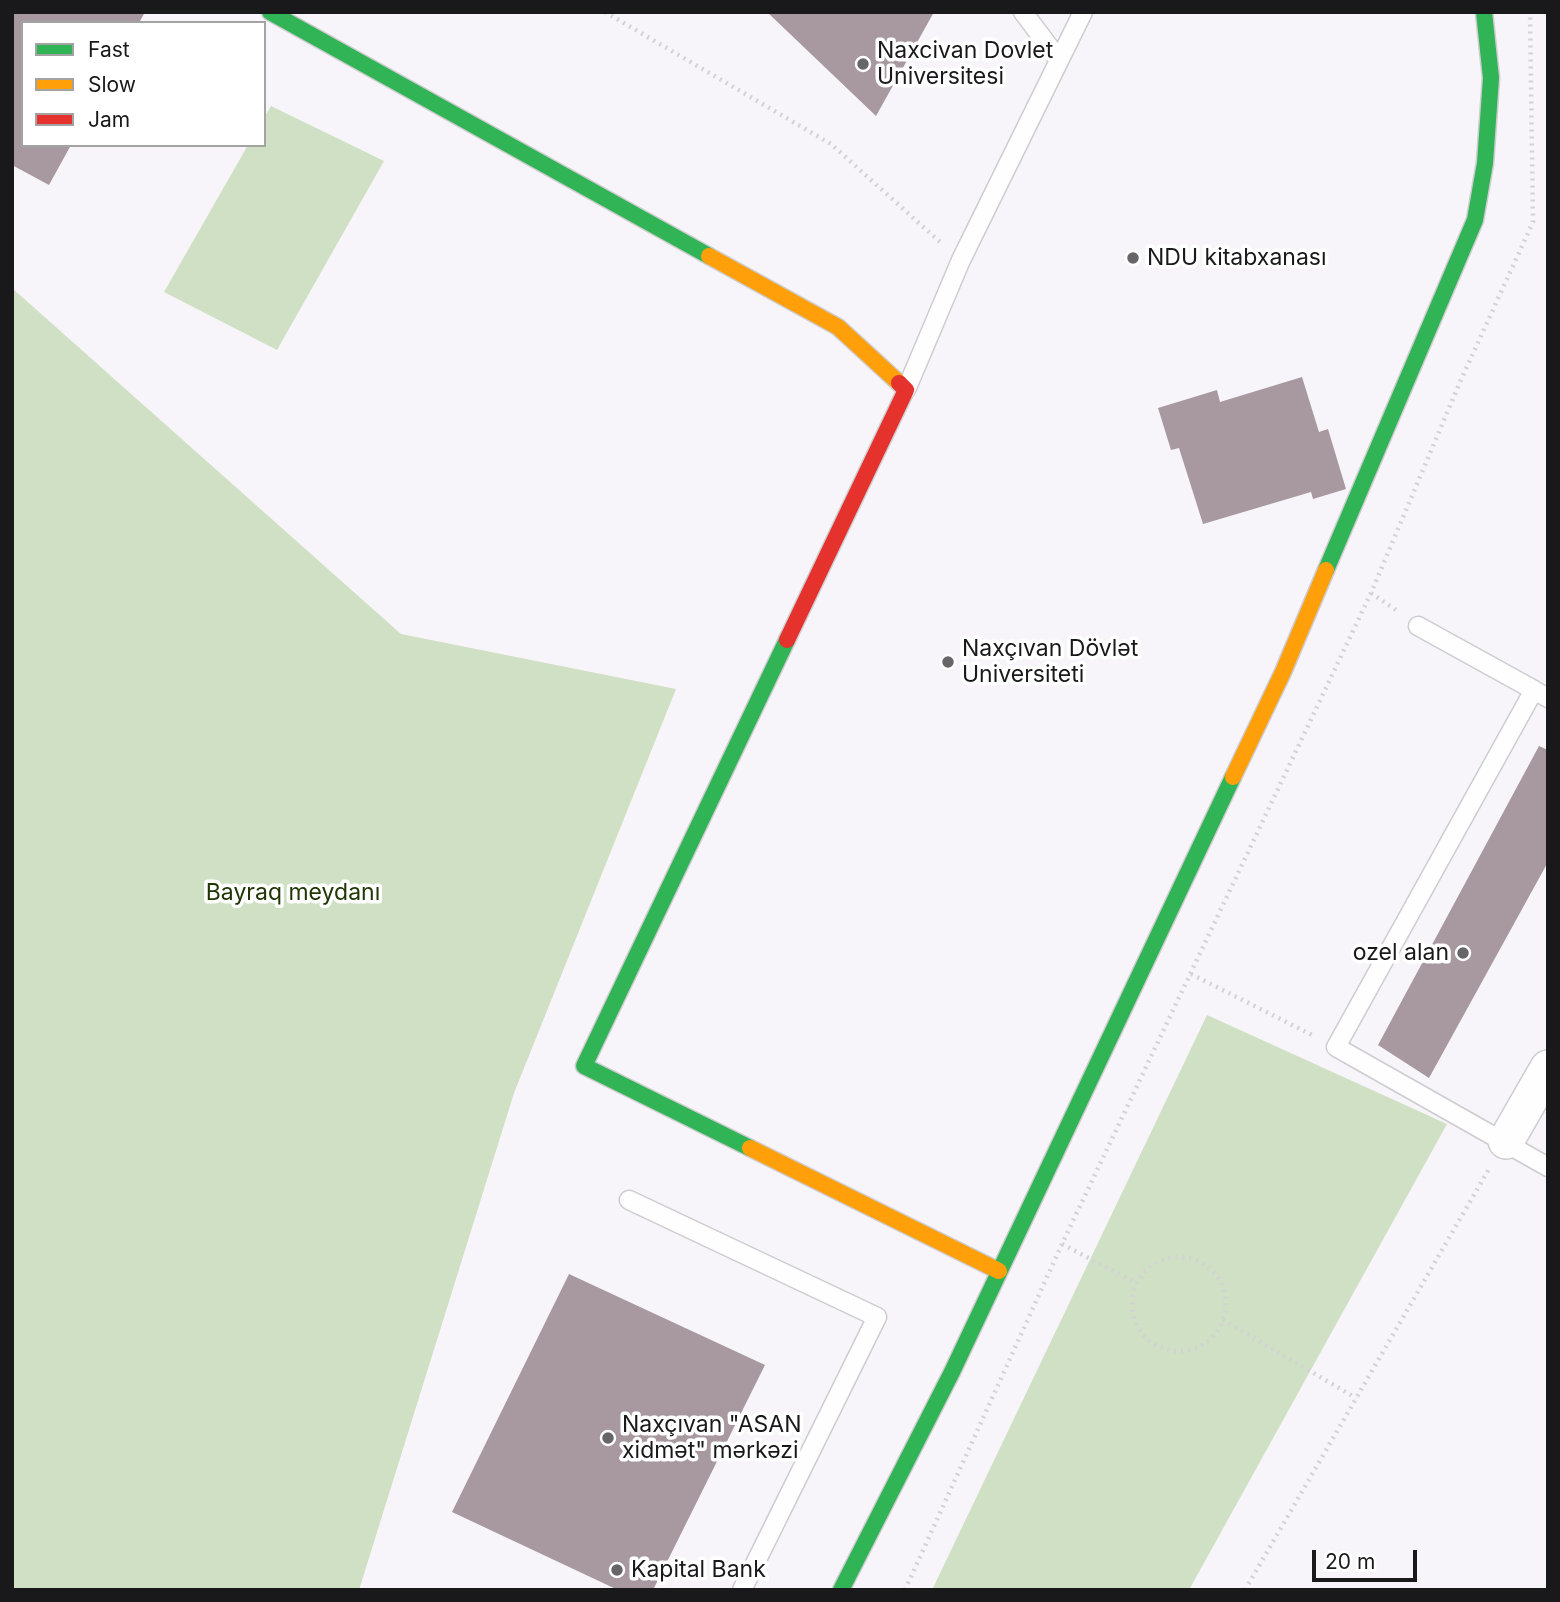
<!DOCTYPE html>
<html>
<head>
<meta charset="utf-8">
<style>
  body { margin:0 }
  #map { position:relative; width:1560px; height:1602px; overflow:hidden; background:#f7f5f9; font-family:Inter,sans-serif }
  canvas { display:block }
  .frame { position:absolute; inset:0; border:14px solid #19181a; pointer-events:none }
  .legend { position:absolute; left:21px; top:21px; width:245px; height:126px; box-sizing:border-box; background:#fff; border:2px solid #a3a3a3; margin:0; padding:9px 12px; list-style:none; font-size:21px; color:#19181a }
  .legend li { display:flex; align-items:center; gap:14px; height:35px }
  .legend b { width:35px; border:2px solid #a3a3a3 }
  .scale { position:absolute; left:1312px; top:1550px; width:105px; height:32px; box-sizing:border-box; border:4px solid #19181a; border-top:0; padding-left:9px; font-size:21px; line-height:24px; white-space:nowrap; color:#19181a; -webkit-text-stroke:5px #fff; paint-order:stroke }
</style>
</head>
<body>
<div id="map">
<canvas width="1560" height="1602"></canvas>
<div class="frame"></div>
<ul class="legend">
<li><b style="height:9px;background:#30b455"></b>Fast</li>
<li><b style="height:9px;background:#ff9f0a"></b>Slow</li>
<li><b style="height:9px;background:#e5322d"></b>Jam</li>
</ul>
<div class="scale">20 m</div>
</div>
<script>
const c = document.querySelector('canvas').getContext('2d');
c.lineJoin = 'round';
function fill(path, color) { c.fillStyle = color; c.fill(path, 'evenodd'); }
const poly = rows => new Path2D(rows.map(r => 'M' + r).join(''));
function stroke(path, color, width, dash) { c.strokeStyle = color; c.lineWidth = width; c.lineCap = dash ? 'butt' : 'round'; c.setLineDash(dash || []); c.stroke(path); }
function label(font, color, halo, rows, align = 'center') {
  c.font = font + ' Inter,sans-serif'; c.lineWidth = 7; c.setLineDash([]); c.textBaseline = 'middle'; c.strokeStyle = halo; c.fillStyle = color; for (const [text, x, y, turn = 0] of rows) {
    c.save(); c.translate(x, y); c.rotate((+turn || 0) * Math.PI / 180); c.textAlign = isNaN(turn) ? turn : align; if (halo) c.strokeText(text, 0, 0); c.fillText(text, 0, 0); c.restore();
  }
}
const green = poly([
  [271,106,384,161,277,350,164,292,248,145,264,145,264,118],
  [12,288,401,634,676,689,514,1093,359,1590,12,1590],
  [1207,1015,1447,1124,1189,1590,932,1590]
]);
const building = poly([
  [12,12,145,12,139,23,23,23,23,145,71,145,49,185,12,165],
  [767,12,934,12,876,116],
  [1302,377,1319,432,1328,429,1346,489,1313,499,1311,492,1203,524,1179,448,1171,450,1158,408,1217,390,1220,402],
  [1539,746,1548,750,1548,862,1429,1078,1378,1045],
  [569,1274,765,1365,653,1590,618,1590,452,1512]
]);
const path = poly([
  [605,12,831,144,940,242],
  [1371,593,1396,610],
  [1191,974,1314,1036],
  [1062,1244,1136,1283],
  '1132 1304a47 47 0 1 1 94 0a47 47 0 1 1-94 0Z',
  [1223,1320,1356,1398],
  [905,1590,1062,1244,1371,593,1460,382,1533,222,1530,12],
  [1245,1590,1489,1169]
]);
const lane = poly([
  [1023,12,1059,60],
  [906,390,961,260,1083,12],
  [1418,626,1534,690],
  [1548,698,1534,690,1336,1047,1548,1167],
  [629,1200,877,1317,742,1590]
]);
const street = poly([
  [1506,1141,1548,1068]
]);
const fast = poly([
  [270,12,709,256],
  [1326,570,1475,220,1485,163,1491,78,1484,12],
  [750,1148,584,1066,787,640],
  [841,1590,952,1372,1233,777]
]);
const slow = poly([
  [709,256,838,327,899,383],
  [1233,777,1283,672,1326,570],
  [750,1148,999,1271]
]);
const jam = poly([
  [787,640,906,390,899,383]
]);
const markers = [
  [863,64,7,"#676568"],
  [1133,258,7,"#676568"],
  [948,662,7,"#676568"],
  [1463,953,7,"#676568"],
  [608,1438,7,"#676568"],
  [617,1570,7,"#676568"]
];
const poiNames = [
  ["Naxcivan Dovlet",877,51],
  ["Universitesi",877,77],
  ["NDU kitabxanası",1147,258],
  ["Naxçıvan Dövlət",962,649],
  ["Universiteti",962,675],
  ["ozel alan",1449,953,"right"],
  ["Naxçıvan \"ASAN",622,1425],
  ["xidmət\" mərkəzi",622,1451],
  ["Kapital Bank",631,1570]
];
const parkNames = [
  ["Bayraq meydanı",293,893]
];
fill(green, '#cfe0c4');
fill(building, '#a7999f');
stroke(lane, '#ceccd0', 21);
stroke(street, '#ceccd0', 38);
stroke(fast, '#ceccd0', 19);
stroke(slow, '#ceccd0', 19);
stroke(jam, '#ceccd0', 19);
stroke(path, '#d2d2d3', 4.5, [2, 5]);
stroke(lane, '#fefefe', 18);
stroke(street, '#fefefe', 35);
stroke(fast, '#30b455', 16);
stroke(slow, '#ff9f0a', 16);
stroke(jam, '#e5322d', 16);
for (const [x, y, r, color] of markers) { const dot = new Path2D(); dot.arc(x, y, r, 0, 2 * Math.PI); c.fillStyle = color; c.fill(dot); stroke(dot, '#fff', 2.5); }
label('23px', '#19181a', '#fff', poiNames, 'left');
label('23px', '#203705', '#fff', parkNames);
</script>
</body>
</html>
